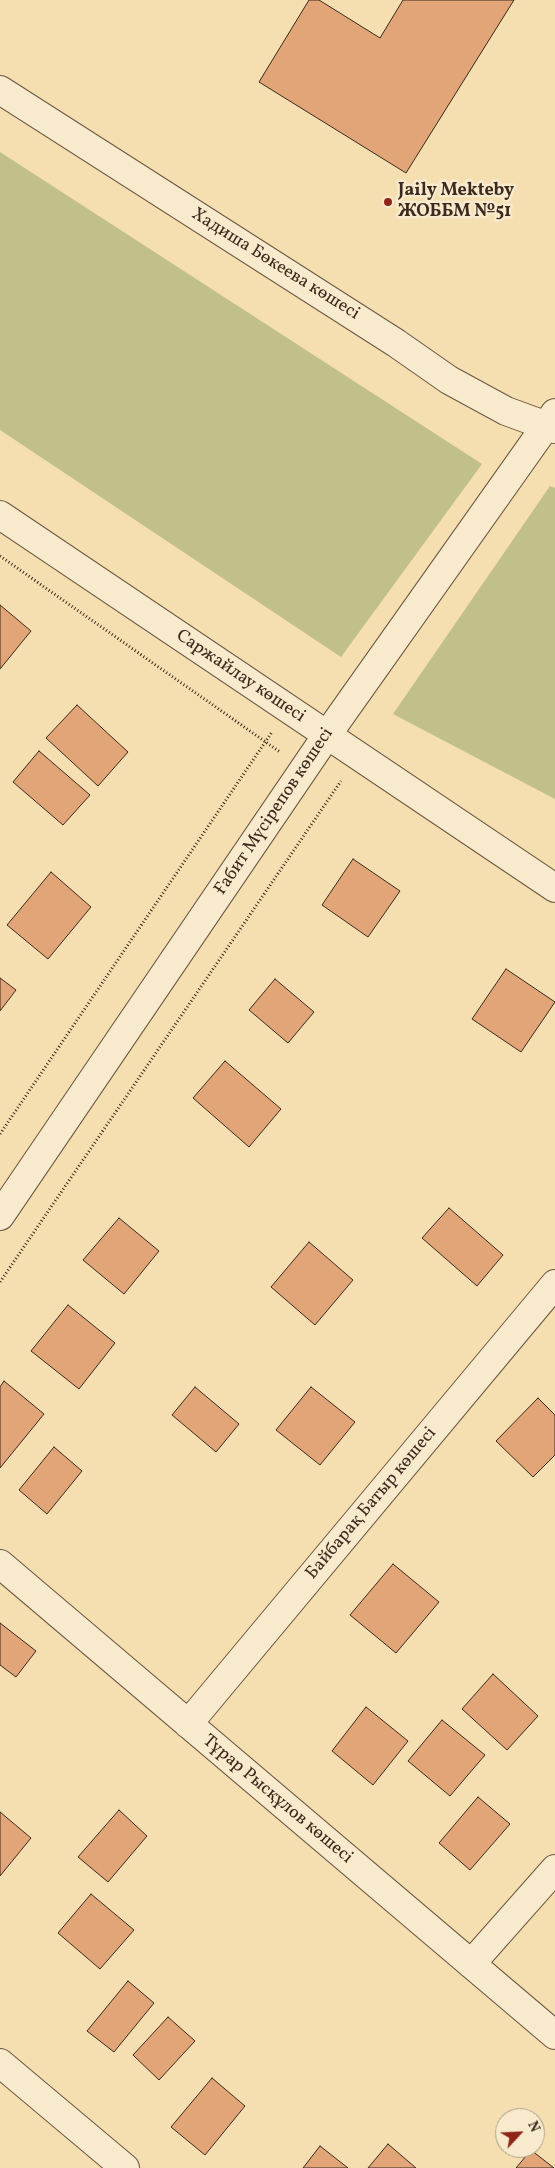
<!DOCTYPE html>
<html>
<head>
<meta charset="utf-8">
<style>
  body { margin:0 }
  #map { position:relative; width:555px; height:2168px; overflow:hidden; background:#f5deb0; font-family:Vollkorn,serif }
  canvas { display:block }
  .north { position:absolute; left:495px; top:2108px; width:50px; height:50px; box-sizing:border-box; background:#f8eacc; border:1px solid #ac9d86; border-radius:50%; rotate:65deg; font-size:14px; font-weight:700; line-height:20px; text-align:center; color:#3b2a1d }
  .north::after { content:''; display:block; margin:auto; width:18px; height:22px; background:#8f2418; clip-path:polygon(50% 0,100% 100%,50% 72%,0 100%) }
</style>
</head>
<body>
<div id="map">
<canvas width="555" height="2168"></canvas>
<div class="north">N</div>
</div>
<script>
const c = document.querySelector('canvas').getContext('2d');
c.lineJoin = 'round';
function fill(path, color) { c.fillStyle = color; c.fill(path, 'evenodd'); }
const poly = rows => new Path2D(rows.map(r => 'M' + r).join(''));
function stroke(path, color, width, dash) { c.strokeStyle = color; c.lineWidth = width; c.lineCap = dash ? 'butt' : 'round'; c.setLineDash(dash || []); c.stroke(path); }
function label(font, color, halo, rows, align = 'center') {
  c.font = font + ' Vollkorn,serif'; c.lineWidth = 5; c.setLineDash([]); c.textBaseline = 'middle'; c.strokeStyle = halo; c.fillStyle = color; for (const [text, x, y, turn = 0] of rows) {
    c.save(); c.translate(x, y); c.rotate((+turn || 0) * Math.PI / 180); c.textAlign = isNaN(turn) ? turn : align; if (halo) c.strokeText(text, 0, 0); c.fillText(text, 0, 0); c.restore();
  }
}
const green = poly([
  [0,152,482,464,341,657,0,430],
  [550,486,555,488,555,799,393,714]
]);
const building = poly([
  [309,0,319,0,380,38,403,0,514,0,406,173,259,82,309,0],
  [0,605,31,631,0,669,0,605],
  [77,705,128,752,98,786,46,738,77,705],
  [39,751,90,795,63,825,13,782,39,751],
  [353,859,400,891,368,937,322,905,353,859],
  [51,872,91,907,48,959,7,925,51,872],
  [506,969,555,1002,521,1052,472,1019,506,969],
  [0,978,16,990,0,1011,0,978],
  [275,979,314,1012,288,1043,249,1010,275,979],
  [225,1061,281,1109,249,1147,193,1098,225,1061],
  [449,1208,503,1255,477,1286,422,1238,449,1208],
  [119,1218,159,1251,124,1294,83,1260,119,1218],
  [309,1242,353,1280,315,1325,271,1287,309,1242],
  [68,1305,115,1343,79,1389,31,1351,68,1305],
  [4,1381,44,1414,0,1468,0,1387,4,1381],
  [195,1387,239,1424,216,1452,172,1415,195,1387],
  [311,1387,355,1422,320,1465,276,1430,311,1387],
  [538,1398,555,1415,555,1455,533,1477,496,1441,538,1398],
  [54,1447,82,1471,47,1514,19,1490,54,1447],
  [393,1564,439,1602,396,1653,350,1615,393,1564],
  [0,1623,36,1651,16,1677,0,1665,0,1623],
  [493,1674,538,1716,507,1750,462,1709,493,1674],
  [366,1707,408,1741,373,1785,332,1751,366,1707],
  [442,1720,485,1755,450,1796,408,1761,442,1720],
  [478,1797,510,1824,470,1870,439,1843,478,1797],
  [119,1810,147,1836,108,1882,78,1857,119,1810],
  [0,1812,31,1838,0,1876,0,1812],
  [91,1894,134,1930,100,1969,58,1933,91,1894],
  [128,1981,154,2003,114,2052,87,2031,128,1981],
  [168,2017,195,2041,159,2080,133,2055,168,2017],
  [212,2078,245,2106,205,2155,171,2127,212,2078],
  [388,2144,416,2168,368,2168,388,2144],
  [320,2146,348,2168,303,2168,320,2146],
  [531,2150,554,2168,516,2168,531,2150]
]);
const path = poly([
  [0,556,280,752],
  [0,1134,272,732],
  [0,1282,341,781]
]);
const minor = poly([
  [0,90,396,343,449,380,506,411,555,429],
  [0,515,555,888],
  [0,1216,327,735,555,413],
  [0,1564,555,2035],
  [188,1724,555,1284],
  [471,1964,555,1869],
  [0,2063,125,2168]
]);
const markers = [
  [388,202,5,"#8f2418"]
];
const poiNames = [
  ["Jaily Mekteby",398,192],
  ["ЖОББМ №51",398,213]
];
const streetNames = [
  ["Хадиша Бөкеева көшесі",275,265,32],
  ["Саржайлау көшесі",240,677,34],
  ["Ғабит Мүсірепов көшесі",275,812,-56],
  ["Байбарақ Батыр көшесі",372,1504,-50],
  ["Тұрар Рысқұлов көшесі",277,1800,40]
];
fill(green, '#c0c088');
fill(building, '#e1a578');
stroke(building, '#3b2a1d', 1);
stroke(minor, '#6a5742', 30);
stroke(path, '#3b2a1d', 3, [1, 2.5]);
stroke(minor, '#f8eacc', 28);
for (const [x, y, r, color] of markers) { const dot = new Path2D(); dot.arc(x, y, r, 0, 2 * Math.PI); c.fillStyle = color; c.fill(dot); stroke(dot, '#f8eacc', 2); }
label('bold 18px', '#3b2a1d', '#f8eacc', poiNames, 'left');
label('18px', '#3b2a1d', '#f8eacc', streetNames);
</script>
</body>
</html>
